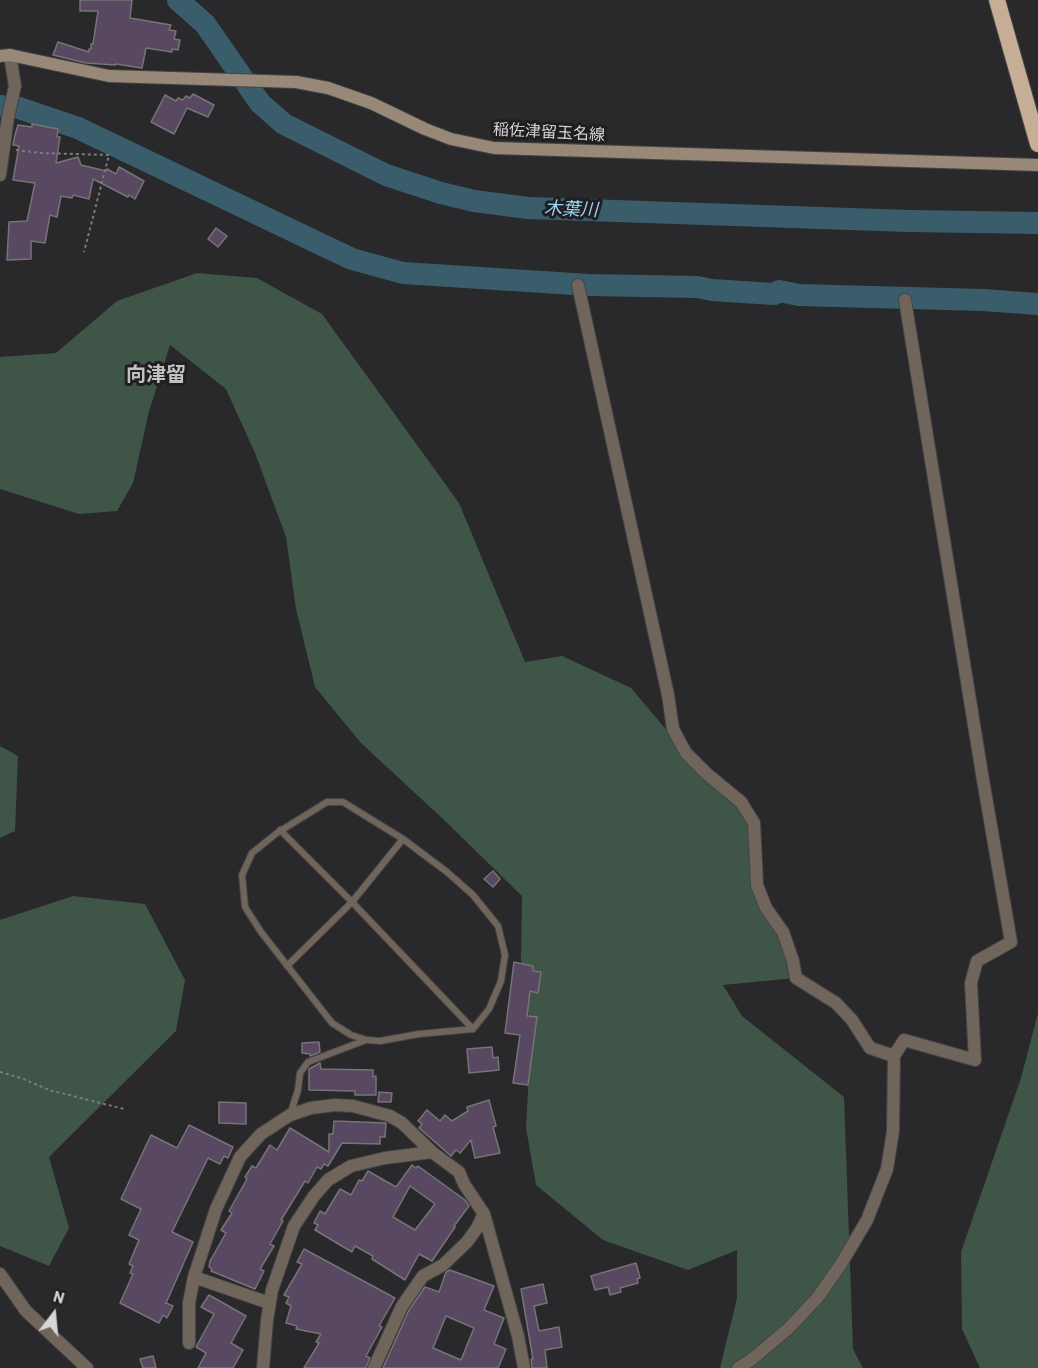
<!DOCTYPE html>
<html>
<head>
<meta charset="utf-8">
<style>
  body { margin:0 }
  #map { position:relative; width:1038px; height:1368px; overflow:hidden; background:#29282a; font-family:Barlow,sans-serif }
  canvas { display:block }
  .north { position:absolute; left:24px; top:1284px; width:60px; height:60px; -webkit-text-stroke:4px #201e20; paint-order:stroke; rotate:16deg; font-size:16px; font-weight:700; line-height:24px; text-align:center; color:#d7d6d7 }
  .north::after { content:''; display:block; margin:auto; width:21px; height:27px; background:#d7d6d7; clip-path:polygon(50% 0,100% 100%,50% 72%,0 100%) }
</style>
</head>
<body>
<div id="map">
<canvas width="1038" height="1368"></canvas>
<div class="north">N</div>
</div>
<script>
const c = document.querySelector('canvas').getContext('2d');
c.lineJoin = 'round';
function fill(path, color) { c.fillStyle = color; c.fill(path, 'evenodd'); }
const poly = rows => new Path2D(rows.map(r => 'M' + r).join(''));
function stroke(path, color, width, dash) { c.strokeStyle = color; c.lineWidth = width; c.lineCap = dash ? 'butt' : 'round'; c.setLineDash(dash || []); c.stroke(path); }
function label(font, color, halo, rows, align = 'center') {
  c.font = font + ' Barlow,"Noto Sans JP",sans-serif'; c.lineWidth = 6; c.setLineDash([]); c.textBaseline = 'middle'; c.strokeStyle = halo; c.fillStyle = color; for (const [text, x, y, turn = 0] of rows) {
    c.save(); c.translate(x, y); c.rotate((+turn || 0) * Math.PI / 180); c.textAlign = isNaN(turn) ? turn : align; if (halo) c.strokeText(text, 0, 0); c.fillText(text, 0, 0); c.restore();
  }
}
const green = poly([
  [197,273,257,278,322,314,459,503,525,662,562,656,631,688,686,753,754,823,757,885,783,932,796,978,723,985,742,1016,844,1097,853,1349,863,1368,720,1368,737,1298,737,1250,688,1270,603,1240,536,1185,526,1128,531,1034,521,959,522,896,443,819,361,743,315,687,296,609,286,537,255,453,226,389,170,345,149,411,133,483,117,511,79,514,0,489,0,357,56,353,117,301],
  [0,746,18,756,15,831,0,838],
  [73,896,145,904,185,980,176,1031,49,1157,69,1228,49,1266,0,1246,0,920],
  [1038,1013,1038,1368,980,1368,962,1329,961,1252,1021,1078]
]);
const river = poly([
  [178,0,205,24,260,103,284,124,386,175,441,193,474,201,528,208,909,221,1038,223],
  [0,106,19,108,78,128,314,241,352,259,403,273,589,285,697,287,712,290,774,294,779,291,799,295,983,300,1038,304]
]);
const building = poly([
  [82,0,132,0,130,18,171,25,169,30,176,31,174,39,180,40,178,50,172,49,172,52,146,48,142,68,116,64,115,65,86,63,53,55,58,42,89,52,89,49,91,49,91,44,93,44,98,11,80,11,80,1,82,0],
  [193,94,214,105,208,117,187,108,174,134,151,122,165,95,176,101,178,98,183,100,186,96,190,98,193,94],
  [32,124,58,129,57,137,60,137,56,163,78,157,81,165,106,171,107,169,116,174,119,167,144,181,135,199,129,195,128,197,93,179,89,199,73,195,72,198,61,196,57,217,50,215,45,243,31,241,31,259,7,260,9,222,27,221,35,183,13,180,19,146,13,145,15,135,18,125,32,127,32,124],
  [216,228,227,236,218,247,208,239,216,228],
  [493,871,500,879,493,887,484,879,493,871],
  [514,962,533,966,533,971,541,972,538,993,530,991,527,1016,537,1017,528,1085,513,1083,520,1035,505,1033,514,962],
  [319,1042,320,1052,310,1056,310,1054,302,1053,302,1043,319,1042],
  [492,1047,493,1058,498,1057,499,1070,469,1073,467,1049,492,1047],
  [320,1063,321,1069,373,1070,373,1077,376,1076,376,1095,355,1095,355,1091,309,1090,309,1069,320,1063],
  [379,1092,392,1093,391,1102,378,1102,379,1092],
  [489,1100,496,1126,493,1127,500,1153,475,1158,471,1140,460,1153,456,1150,451,1156,419,1128,422,1124,418,1121,427,1110,440,1121,445,1115,452,1121,468,1111,467,1107,489,1100],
  [219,1102,246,1103,246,1124,219,1123,219,1102],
  [334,1121,386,1123,385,1137,380,1137,380,1144,342,1143,328,1166,324,1164,321,1169,317,1167,308,1183,305,1181,281,1220,283,1221,270,1244,274,1246,260,1269,264,1271,255,1289,211,1271,212,1269,209,1267,210,1261,226,1233,221,1230,232,1213,229,1211,247,1179,245,1177,252,1166,256,1168,270,1145,277,1150,290,1128,329,1152,329,1134,333,1134,334,1121],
  [189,1125,233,1147,228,1158,224,1156,220,1164,208,1158,172,1232,193,1242,166,1303,173,1306,167,1318,163,1315,159,1323,120,1303,133,1274,130,1273,133,1266,129,1264,139,1240,129,1235,141,1209,121,1199,151,1135,177,1148,189,1125],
  [412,1165,416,1168,418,1166,465,1200,469,1206,454,1226,455,1227,432,1261,419,1254,405,1280,372,1259,373,1256,355,1246,352,1252,315,1230,318,1225,314,1223,320,1211,325,1214,340,1189,351,1195,359,1180,362,1181,368,1171,396,1187,412,1165],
  [410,1186,435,1204,415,1230,393,1217,410,1186],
  [304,1249,395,1298,379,1326,382,1327,366,1356,370,1358,366,1368,304,1368,319,1343,316,1342,321,1334,296,1329,297,1326,286,1323,291,1306,286,1303,289,1297,284,1295,302,1264,297,1262,304,1249],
  [636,1263,640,1278,637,1279,638,1283,620,1288,621,1292,610,1295,608,1287,595,1290,591,1276,636,1263],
  [450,1270,494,1286,484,1310,504,1318,494,1344,506,1349,498,1368,383,1368,409,1310,425,1287,439,1292,446,1272,450,1270],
  [446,1316,474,1328,461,1360,433,1348,446,1316],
  [543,1284,547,1303,534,1306,539,1331,559,1327,562,1347,545,1350,547,1368,532,1368,531,1359,533,1359,521,1289,543,1284],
  [209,1295,246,1316,231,1343,243,1350,233,1368,198,1368,206,1353,196,1347,214,1314,201,1307,209,1295],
  [153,1356,156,1368,143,1368,140,1359,153,1356]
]);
const path = poly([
  [16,150,41,153,109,155,84,252],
  [0,1072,21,1078,49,1090,124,1109]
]);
const service = poly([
  [327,802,343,802,403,839,447,872,473,895,498,926,505,955,501,981,489,1009,473,1029,419,1034,380,1041,367,1040,351,1035,332,1023,261,932,245,907,242,875,252,853,277,833,327,802],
  [280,830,352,902,287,966],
  [403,839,352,902,473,1029],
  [290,1115,298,1090,300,1073,308,1062,366,1040]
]);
const minor = poly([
  [0,175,8,117,15,86,10,55],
  [578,285,668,695,673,729,686,753,707,774,741,802,754,823,757,885,766,908,783,932,793,961,796,978,836,1003,852,1020,870,1048,894,1056],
  [0,1274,26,1311,87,1368],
  [194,1277,269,1303],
  [189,1343,189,1303,194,1277,216,1209,240,1157,261,1134,290,1115,311,1108,335,1105,353,1106,390,1116,402,1123,432,1152,459,1172,464,1184,484,1214,518,1336,524,1368],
  [263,1368,267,1320,272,1290,294,1226,314,1196,328,1180,351,1166,385,1158,432,1152],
  [374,1368,402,1306,423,1276,443,1265,467,1242,477,1228,484,1214],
  [738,1368,751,1360,789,1328,818,1297,841,1264,867,1220,887,1169,893,1131,894,1056,904,1040,975,1060,971,983,977,961,1011,942,982,774,905,300]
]);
const secondary = poly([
  [0,56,10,55,109,76,296,82,328,88,371,103,425,129,451,139,494,148,1038,165]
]);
const trunk = poly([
  [997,0,1038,144]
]);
const streetNames = [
  ["稲佐津留玉名線",549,132,3]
];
const waterNames = [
  ["木葉川",571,209,2]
];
const quarterNames = [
  ["向津留",156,374]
];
fill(green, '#3f5547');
stroke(river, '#3a5d6b', 22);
fill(building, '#594861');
stroke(building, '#767477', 1.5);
stroke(service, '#454446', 8);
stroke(minor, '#454446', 14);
stroke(secondary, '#454446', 14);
stroke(trunk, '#454446', 18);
stroke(path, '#7c7b7c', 2, [3, 3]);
stroke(service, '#70655b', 6);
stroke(minor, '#70655b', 12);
stroke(secondary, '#988877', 12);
stroke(trunk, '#c6ae96', 16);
label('16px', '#d7d6d7', '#201e20', streetNames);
label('italic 18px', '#95d6f2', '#201e20', waterNames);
label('bold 20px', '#c3c1c4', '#201e20', quarterNames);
</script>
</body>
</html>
